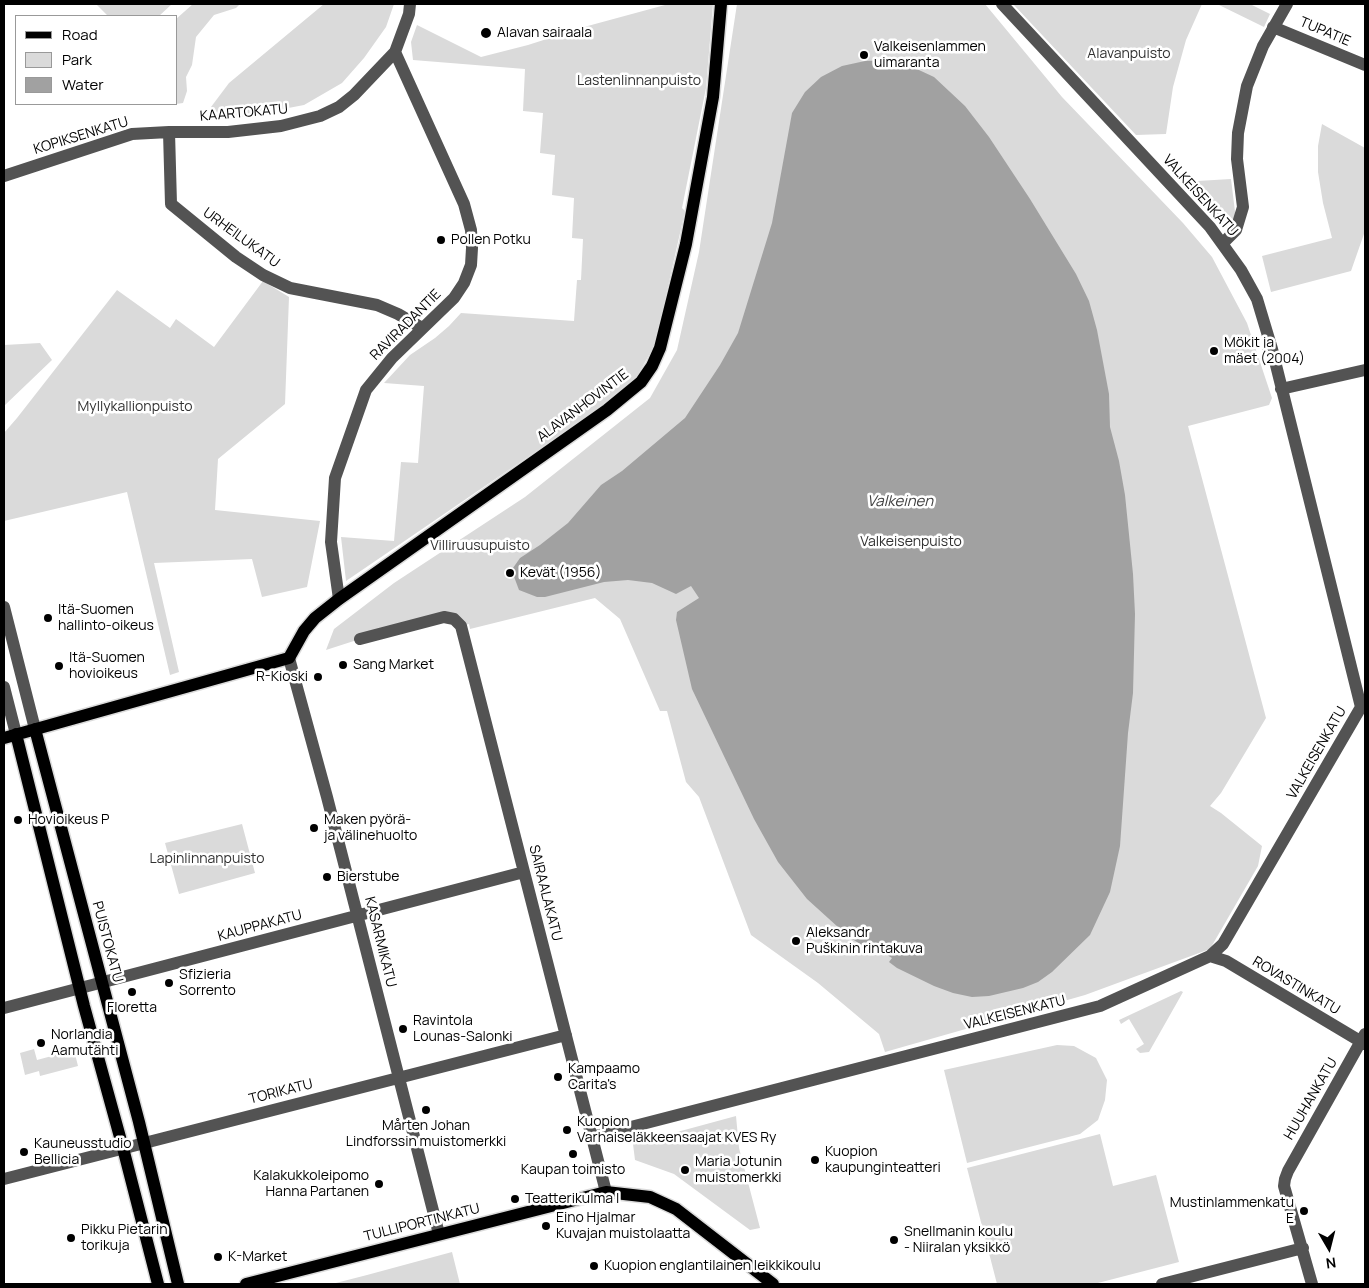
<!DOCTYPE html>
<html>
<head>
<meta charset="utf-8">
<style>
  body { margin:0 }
  #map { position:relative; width:1369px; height:1288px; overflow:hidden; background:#fff; font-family:Manrope,sans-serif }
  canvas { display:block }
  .frame { position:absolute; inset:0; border:5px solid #000; pointer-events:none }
  .legend { position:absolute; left:15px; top:15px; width:162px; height:90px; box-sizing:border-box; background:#fff; border:1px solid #999; margin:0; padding:6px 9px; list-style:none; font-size:15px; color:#000 }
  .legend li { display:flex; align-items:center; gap:10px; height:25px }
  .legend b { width:25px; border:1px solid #999 }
  .north { position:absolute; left:1304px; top:1223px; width:50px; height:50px; -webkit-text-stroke:4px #fff; paint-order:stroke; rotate:172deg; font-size:14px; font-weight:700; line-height:20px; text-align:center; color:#000 }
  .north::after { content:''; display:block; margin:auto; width:18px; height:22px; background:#000; clip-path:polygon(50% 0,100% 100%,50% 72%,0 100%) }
</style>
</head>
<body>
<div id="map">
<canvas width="1369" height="1288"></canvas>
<div class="frame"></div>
<ul class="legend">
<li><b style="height:6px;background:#000"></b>Road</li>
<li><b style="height:14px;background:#dadada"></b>Park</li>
<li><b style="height:14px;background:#a1a1a1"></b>Water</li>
</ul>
<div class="north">N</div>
</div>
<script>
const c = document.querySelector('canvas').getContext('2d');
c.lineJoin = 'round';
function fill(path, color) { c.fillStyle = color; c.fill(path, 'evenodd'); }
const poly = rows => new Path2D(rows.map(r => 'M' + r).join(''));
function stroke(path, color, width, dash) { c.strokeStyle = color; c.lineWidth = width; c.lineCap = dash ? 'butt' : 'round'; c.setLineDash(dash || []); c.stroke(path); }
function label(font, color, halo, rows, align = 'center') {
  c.font = font + ' Manrope,sans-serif'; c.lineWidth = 5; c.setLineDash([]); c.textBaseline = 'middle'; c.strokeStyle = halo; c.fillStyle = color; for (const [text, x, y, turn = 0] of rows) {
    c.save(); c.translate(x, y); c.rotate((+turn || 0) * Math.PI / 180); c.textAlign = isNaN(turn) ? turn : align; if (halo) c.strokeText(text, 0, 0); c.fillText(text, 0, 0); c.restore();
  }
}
const green = poly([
  [96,4,95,4,172,4,159,16,108,16],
  [193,4,240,4,236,8,214,15,196,37,192,65,186,77,187,91,183,103,176,104,176,19],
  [324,4,394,4,386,27,364,58,342,83,304,105,226,120,211,107,229,83],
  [665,4,713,4,706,88,682,208,685,211,655,344,644,364,634,381,573,426,346,581,341,537,394,541,401,462,418,463,424,386,384,383,410,355,435,338,449,326,461,313,574,321,577,280,581,280,583,239,572,238,574,198,552,195,555,155,540,153,543,113,523,111,525,69,413,60,411,42,417,25,481,57,528,45,584,27,665,5],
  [737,4,985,4,1062,97,1183,223,1212,257,1247,323,1272,398,1269,405,1188,426,1266,718,1221,793,1210,806,1221,813,1262,846,1258,866,1210,949,1085,995,885,1052,879,1034,818,983,751,935,699,797,686,782,667,711,660,711,620,619,595,598,470,629,469,624,461,626,454,619,360,639,326,650,334,629,394,583,525,497,650,398,677,350,699,252],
  [1013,4,1202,4,1186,40,1173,87,1166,134,1136,135],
  [1217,4,1250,4,1270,14,1264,27],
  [1322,124,1365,148,1365,231,1351,271,1271,292,1262,256,1332,238,1323,203,1318,172,1318,146],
  [1231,179,1236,220,1232,226,1228,226,1180,182],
  [263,281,289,297,285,404,218,459,215,510,320,521,307,587,262,597,252,559,154,563,179,672,170,675,127,492,4,521,4,433,17,418,117,290,170,328,176,319,214,347],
  [40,343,52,360,4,406,4,345],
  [242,824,255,873,179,894,165,843],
  [1181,991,1183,992,1149,1052,1140,1053,1136,1049,1144,1044,1129,1019,1121,1024,1119,1020],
  [1057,1045,1074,1046,1096,1058,1107,1080,1105,1100,1098,1120,1080,1134,967,1163,944,1070],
  [34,1049,37,1060,74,1050,78,1066,40,1076,39,1071,25,1075,20,1053],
  [736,1116,739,1148,760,1228,750,1230,674,1174,635,1160,633,1144],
  [1100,1134,1113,1186,1156,1175,1179,1262,1094,1284,997,1284,967,1168],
  [452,1252,460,1284,332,1284,367,1275]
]);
const water = poly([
  [889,60,906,64,934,77,965,106,989,137,1030,199,1076,274,1089,301,1097,330,1109,394,1110,427,1119,461,1125,495,1133,574,1135,614,1133,693,1128,733,1120,846,1110,892,1090,935,1052,972,1038,982,1023,988,989,996,972,997,953,993,934,986,897,968,889,962,892,958,879,950,876,954,849,937,807,899,778,862,754,819,692,689,676,620,677,612,699,598,691,586,676,594,652,583,628,580,604,582,545,597,537,597,519,590,513,574,513,568,520,558,540,545,568,523,601,485,622,471,685,418,720,365,738,333,772,223,792,113,805,92,821,77,842,66,865,61]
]);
const minor = poly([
  [1273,27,1365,65],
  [169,132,171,204,236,257,263,275,290,288,377,305,398,314,422,328],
  [4,176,132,134,169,132,228,132,281,126,320,116,339,107,354,95,395,52,409,14,410,4],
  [1223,243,1236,230,1243,207,1237,159,1238,133,1247,86,1263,46,1287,4],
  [1281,389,1365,370],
  [339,599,331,542,335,478,366,390,392,358,454,298,464,283,471,265,472,248,471,230,464,204,395,52],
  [4,607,35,729],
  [360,639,444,617,454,619,461,626,606,1192],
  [289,658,327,797,439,1234],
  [4,687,16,734],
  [1210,956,1226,961,1365,1044],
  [4,1008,524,872],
  [592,1137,1100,1006,1210,956,1223,944,1361,707,1272,349,1257,299,1241,270,1210,227,1002,4],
  [4,1179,566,1035],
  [1162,1284,1303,1248],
  [1312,1284,1284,1186,1285,1179,1288,1171,1365,1034]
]);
const major = poly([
  [35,729,139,1122,178,1284],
  [16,734,84,1006,123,1148,158,1284],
  [4,738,289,658,304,631,315,618,339,599,607,410,641,382,652,366,660,348,686,244,713,97,721,4],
  [246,1284,606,1192,650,1197,676,1209,773,1284]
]);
const markers = [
  [486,33,6,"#000"],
  [864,55,5,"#000"],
  [441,240,5,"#000"],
  [1214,351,5,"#000"],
  [510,573,5,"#000"],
  [48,618,5,"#000"],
  [343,665,5,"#000"],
  [59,666,5,"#000"],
  [318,677,5,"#000"],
  [18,820,5,"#000"],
  [314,828,5,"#000"],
  [327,877,5,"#000"],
  [796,941,5,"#000"],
  [169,983,5,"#000"],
  [132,992,5,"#000"],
  [403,1029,5,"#000"],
  [41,1043,5,"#000"],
  [558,1077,5,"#000"],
  [426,1110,5,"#000"],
  [567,1130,5,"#000"],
  [24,1152,5,"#000"],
  [573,1154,5,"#000"],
  [815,1160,5,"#000"],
  [685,1170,5,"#000"],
  [379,1184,5,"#000"],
  [515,1199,5,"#000"],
  [1304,1211,5,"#000"],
  [546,1226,5,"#000"],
  [71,1238,5,"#000"],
  [894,1240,5,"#000"],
  [218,1257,5,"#000"],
  [594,1266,5,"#000"]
];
const streetNames = [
  ["TUPATIE",1325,32,23],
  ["KAARTOKATU",244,113,-5],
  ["KOPIKSENKATU",81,136,-17],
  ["VALKEISENKATU",1200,196,48],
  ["URHEILUKATU",241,238,36],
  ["RAVIRADANTIE",406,325,-45],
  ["ALAVANHOVINTIE",583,406,-37],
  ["VALKEISENKATU",1317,753,-60],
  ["SAIRAALAKATU",545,893,76],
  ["KAUPPAKATU",260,926,-15],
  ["PUISTOKATU",107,942,75],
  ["KASARMIKATU",380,942,76],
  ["ROVASTINKATU",1296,986,31],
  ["VALKEISENKATU",1015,1013,-14],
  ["TORIKATU",281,1092,-14],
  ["HUUHANKATU",1311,1099,-60],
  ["TULLIPORTINKATU",422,1223,-14]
];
const poiNames = [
  ["Alavan sairaala",497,33],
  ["Valkeisenlammen",874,47],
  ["uimaranta",874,63],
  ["Pollen Potku",451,240],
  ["Mökit ja",1224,343],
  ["mäet (2004)",1224,359],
  ["Kevät (1956)",520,573],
  ["Itä-Suomen",58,610],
  ["hallinto-oikeus",58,626],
  ["Itä-Suomen",69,658],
  ["hovioikeus",69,674],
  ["Sang Market",353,665],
  ["R-Kioski",308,677,"right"],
  ["Hovioikeus P",28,820],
  ["Maken pyörä-",324,820],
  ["ja välinehuolto",324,836],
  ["Bierstube",337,877],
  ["Aleksandr",806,933],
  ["Puškinin rintakuva",806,949],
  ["Sfizieria",179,975],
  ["Sorrento",179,991],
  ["Floretta",132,1008,"center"],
  ["Ravintola",413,1021],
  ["Lounas-Salonki",413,1037],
  ["Norlandia",51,1035],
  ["Aamutähti",51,1051],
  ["Kampaamo",568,1069],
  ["Carita's",568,1085],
  ["Kuopion",577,1122],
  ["Varhaiseläkkeensaajat KVES Ry",577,1138],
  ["Mårten Johan",426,1126,"center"],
  ["Lindforssin muistomerkki",426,1142,"center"],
  ["Kauneusstudio",34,1144],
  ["Bellicia",34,1160],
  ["Kuopion",825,1152],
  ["kaupunginteatteri",825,1168],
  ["Maria Jotunin",695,1162],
  ["muistomerkki",695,1178],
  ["Kaupan toimisto",573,1170,"center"],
  ["Kalakukkoleipomo",369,1176,"right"],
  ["Hanna Partanen",369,1192,"right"],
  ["Teatterikulma I",525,1199],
  ["Mustinlammenkatu",1294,1203,"right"],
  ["E",1294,1219,"right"],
  ["Eino Hjalmar",556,1218],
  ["Kuvajan muistolaatta",556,1234],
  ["Pikku Pietarin",81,1230],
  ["torikuja",81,1246],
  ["Snellmanin koulu",904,1232],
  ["- Niiralan yksikkö",904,1248],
  ["K-Market",228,1257],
  ["Kuopion englantilainen leikkikoulu",604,1266]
];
const parkNames = [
  ["Alavanpuisto",1129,54],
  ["Lastenlinnanpuisto",639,81],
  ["Myllykallionpuisto",135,407],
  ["Valkeisenpuisto",911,542],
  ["Villiruusupuisto",480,546],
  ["Lapinlinnanpuisto",207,859]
];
const waterNames = [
  ["Valkeinen",900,502]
];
fill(green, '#dadada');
fill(water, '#a1a1a1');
stroke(major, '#dbdbdb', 15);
stroke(minor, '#535353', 12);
stroke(major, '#000', 12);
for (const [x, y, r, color] of markers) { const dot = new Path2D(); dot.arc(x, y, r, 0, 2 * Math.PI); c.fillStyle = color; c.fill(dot); stroke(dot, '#fff', 2); }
label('14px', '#000', '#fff', streetNames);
label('14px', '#000', '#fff', poiNames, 'left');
label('14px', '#313131', '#fff', parkNames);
label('italic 15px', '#424242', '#fff', waterNames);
</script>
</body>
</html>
